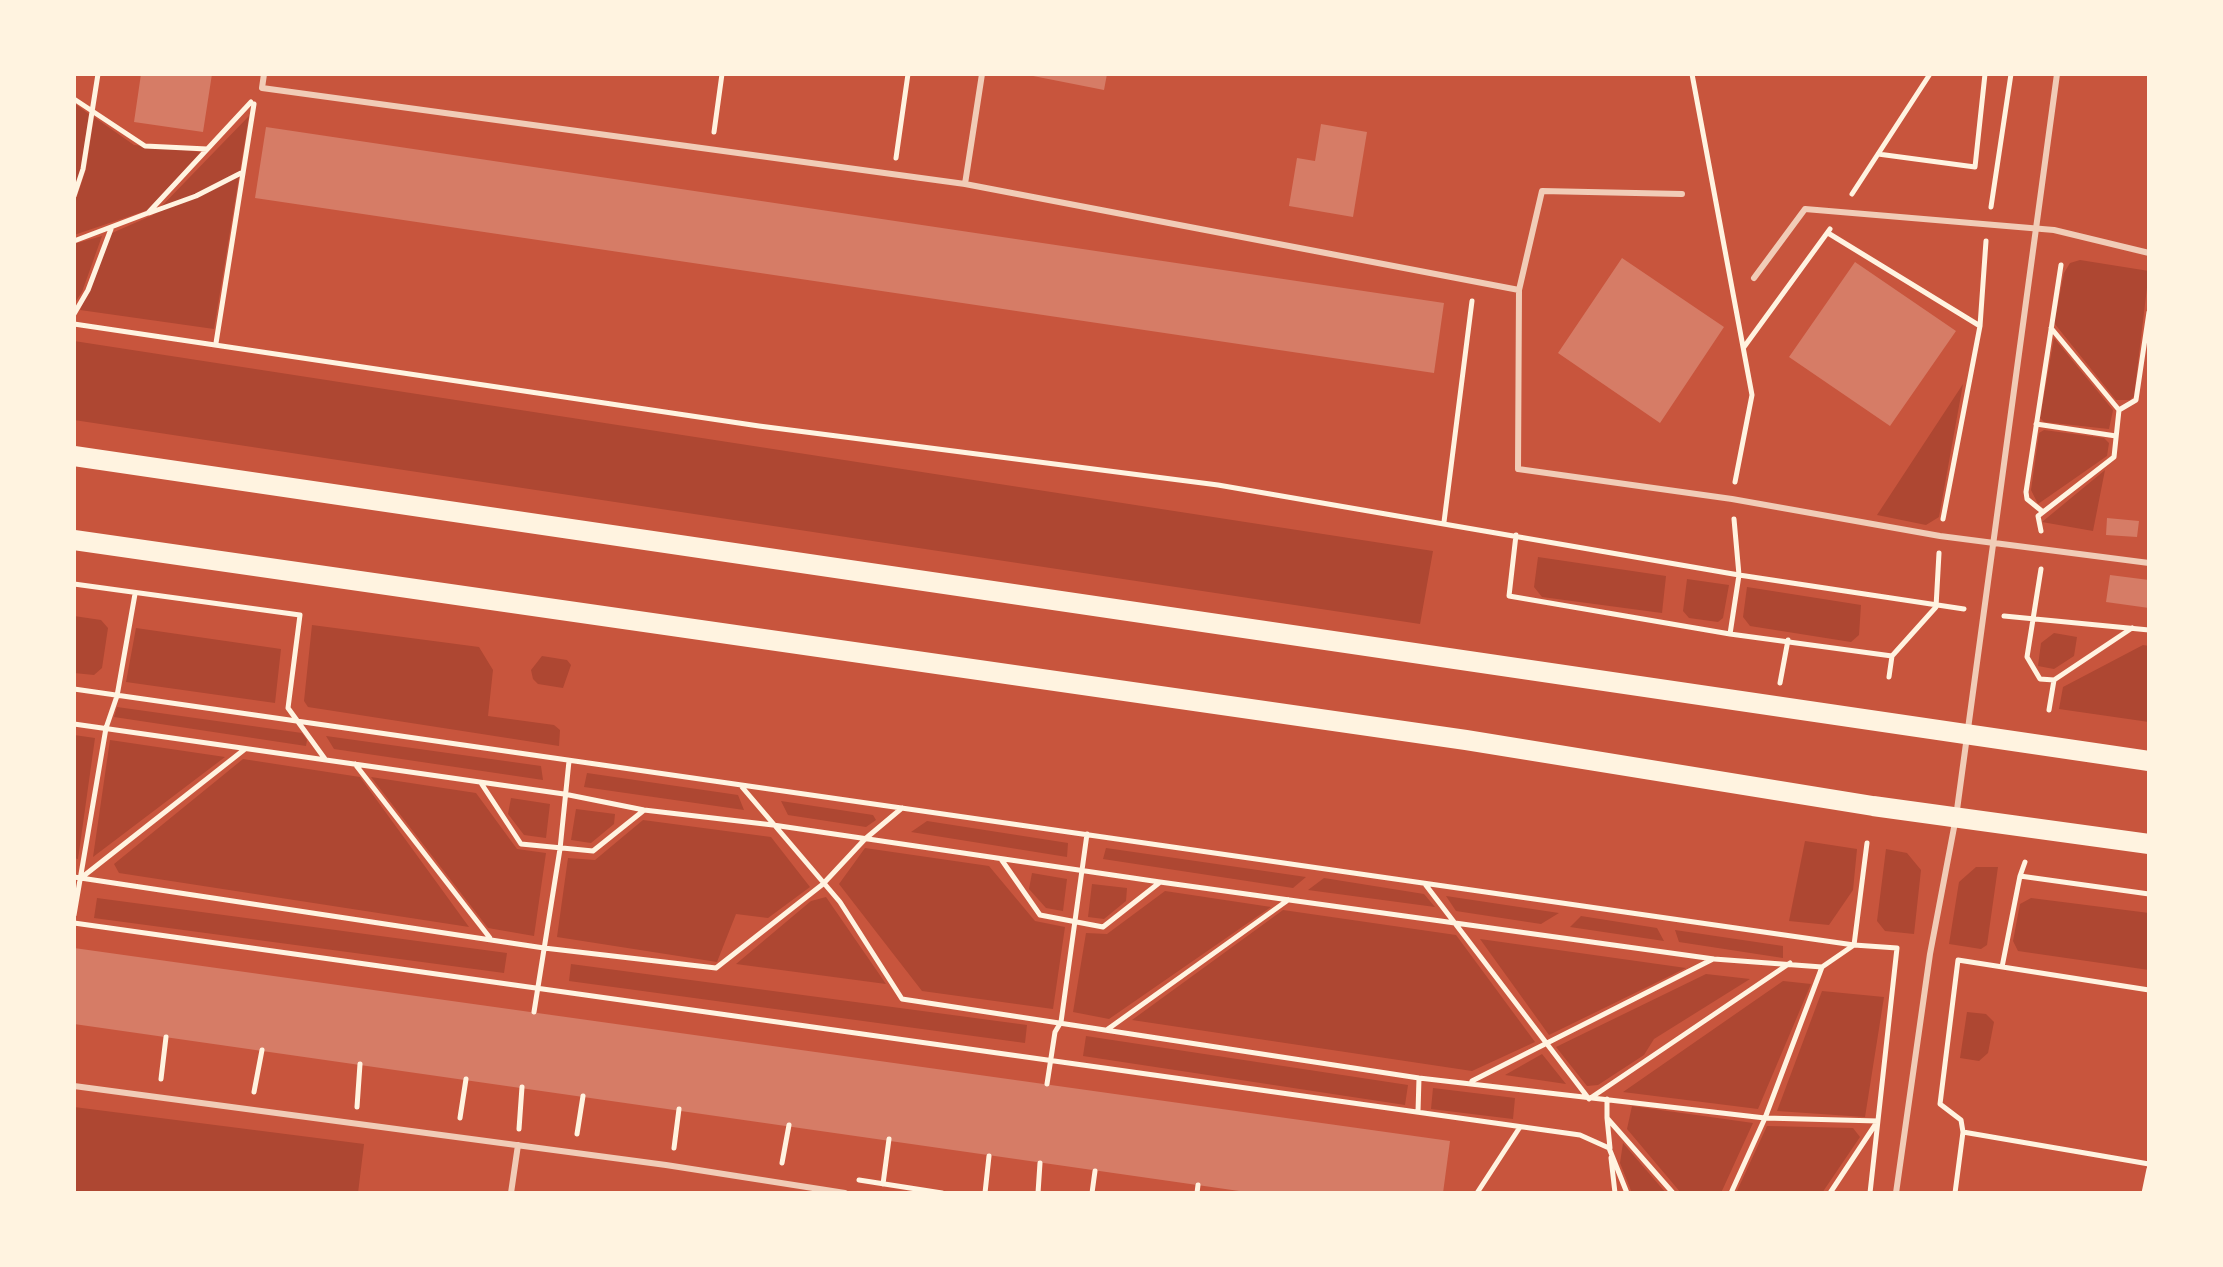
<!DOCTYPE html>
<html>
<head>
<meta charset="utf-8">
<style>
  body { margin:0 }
  #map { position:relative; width:2223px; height:1267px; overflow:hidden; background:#c8553d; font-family:"Fira Sans Condensed",sans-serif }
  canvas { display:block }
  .frame { position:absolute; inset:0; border:76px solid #fff3e0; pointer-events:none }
</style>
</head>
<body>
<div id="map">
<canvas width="2223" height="1267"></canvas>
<div class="frame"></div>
</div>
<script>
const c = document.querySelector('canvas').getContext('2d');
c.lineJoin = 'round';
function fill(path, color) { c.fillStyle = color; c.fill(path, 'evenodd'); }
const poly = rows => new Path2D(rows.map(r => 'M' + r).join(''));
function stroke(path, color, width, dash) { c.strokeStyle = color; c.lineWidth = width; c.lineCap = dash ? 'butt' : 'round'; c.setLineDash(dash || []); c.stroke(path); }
const green = poly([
  [74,103,89,114,81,167,74,189],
  [249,116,214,329,80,310,112,233,153,215],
  [94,117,134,145,201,152,148,210,74,235,74,205,86,169],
  [102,236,82,292,74,304,74,244],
  [2080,260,2149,271,2134,396,2130,400,2116,400,2054,323,2064,273,2070,263],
  [2054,338,2113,410,2109,429,2044,422,2040,418],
  [74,341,1433,551,1420,624,74,420],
  [1963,384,1939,517,1926,525,1877,515],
  [2044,430,2104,438,2109,443,2107,456,2038,504,2031,490,2039,433],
  [2105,470,2093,531,2042,522],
  [1538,557,1666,576,1662,613,1542,597,1534,587],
  [1687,579,1729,585,1723,618,1718,622,1689,618,1683,611],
  [1747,587,1861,605,1859,635,1851,642,1750,626,1743,617],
  [74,616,101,620,108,628,102,668,94,675,74,673],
  [312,625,479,647,493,670,488,716,554,725,560,730,559,746,308,707,304,701],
  [136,628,281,649,275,703,126,682],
  [2054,633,2077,637,2074,656,2054,669,2038,666,2041,643],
  [2143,645,2149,646,2149,722,2059,709,2063,687],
  [542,656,567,660,571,665,563,688,538,684,533,679,531,670],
  [117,707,302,733,307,740,306,746,114,717],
  [74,735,95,738,78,859,74,858],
  [326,736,541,766,543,780,334,749],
  [110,740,225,757,93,857],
  [243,759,360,777,469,927,119,873,114,864],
  [587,773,738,795,744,810,584,787],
  [371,777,476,793,517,849,546,853,534,936,488,928],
  [511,798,550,804,546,838,524,835,508,814],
  [781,801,873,815,876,820,866,827,788,815],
  [576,809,615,814,614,824,591,843,571,840],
  [643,820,771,837,810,887,768,918,736,914,717,962,557,937,568,858,595,860],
  [927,821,1068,843,1067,857,911,832],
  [1805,841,1857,849,1853,890,1829,925,1789,921],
  [865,848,989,866,1035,921,1065,927,1053,1009,922,991,839,884],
  [1106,848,1306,877,1293,888,1103,859],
  [1886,849,1907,853,1921,870,1914,934,1885,931,1877,921],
  [1976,867,1998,867,1987,945,1981,949,1949,944,1959,882],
  [1032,873,1067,879,1063,911,1046,908,1029,889],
  [1324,878,1424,894,1435,907,1308,890],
  [1092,884,1127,888,1126,901,1104,919,1088,917],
  [1165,891,1271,907,1109,1019,1073,1012,1086,933,1107,934],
  [1446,896,1559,913,1541,924,1456,911],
  [826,897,886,984,736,964,811,901],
  [97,898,507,953,504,973,94,918],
  [2031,898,2149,913,2149,970,2018,951,2013,941,2020,904],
  [1283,910,1456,935,1535,1042,1472,1071,1132,1020],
  [1581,916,1657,928,1664,941,1570,927],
  [1675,930,1783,946,1783,958,1679,942],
  [1480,939,1686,968,1549,1035],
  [571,964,1027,1025,1025,1043,569,981],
  [1706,974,1750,979,1654,1039,1644,1055,1598,1085,1587,1086,1556,1047],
  [1783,981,1811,984,1758,1109,1623,1092],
  [1822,991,1884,997,1865,1117,1777,1111],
  [1967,1012,1986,1014,1994,1022,1988,1053,1979,1061,1960,1058],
  [1086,1036,1408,1085,1405,1105,1083,1056],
  [1542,1054,1566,1084,1505,1075],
  [1433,1088,1515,1098,1513,1119,1431,1109],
  [1632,1106,1753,1123,1721,1193,1681,1193,1627,1129],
  [74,1107,364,1144,358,1193,74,1193],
  [1767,1126,1853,1128,1860,1137,1822,1193,1736,1193],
  [1623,1143,1666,1193,1632,1193,1620,1163]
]);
const building = poly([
  [141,74,212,74,203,132,134,122],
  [1023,74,1107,74,1104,90],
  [1321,124,1367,132,1353,217,1289,206,1297,158,1315,161],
  [266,127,1444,303,1434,373,255,198],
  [1622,258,1724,327,1660,423,1558,353],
  [1855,262,1956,331,1890,426,1789,357],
  [2107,518,2139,521,2137,537,2106,535],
  [2110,575,2149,580,2149,608,2106,602],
  [74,948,1450,1141,1443,1193,1253,1193,74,1024]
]);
const path = poly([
  [1692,74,1752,395,1735,482],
  [74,99,145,146,207,149],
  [714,132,722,74],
  [1878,154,1975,167,1985,74],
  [896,158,908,74],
  [1852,194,1930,74],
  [74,196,83,169,98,74],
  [1991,207,2011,74],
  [149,213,196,196,241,173],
  [1828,233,1980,326],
  [74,241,148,213,251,102],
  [74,314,88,290,111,229],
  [74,324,759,426,1218,485,1739,575,1964,609],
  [2051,328,2119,410],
  [216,343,254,104],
  [1744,347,1830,229],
  [2036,424,2116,436],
  [2043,512,2027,499,2026,492,2061,265],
  [1734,519,1739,575,1730,634,1892,656],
  [1943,519,1980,326,1986,241],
  [1444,522,1472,301],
  [2041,531,2038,516,2114,457,2119,410,2136,400,2149,312],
  [1516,535,1509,596,1730,634],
  [2041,569,2027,657,2040,679,2054,680,2132,628],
  [74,584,300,615,288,708,325,759],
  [2004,616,2149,630],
  [1889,677,1892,656,1936,607,1939,553],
  [1780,683,1788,640],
  [74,689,1854,945,1897,948,1870,1193],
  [2049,710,2054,680],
  [74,724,564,794,644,810,773,825,1160,882,1714,959,1822,967,1854,945,1867,843],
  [355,764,490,938],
  [481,783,521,844,593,851,643,811],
  [742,787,840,902,902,999,1419,1078,1765,1118,1878,1121],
  [1001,859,1040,915,1103,927,1159,883],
  [2020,876,2025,862],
  [74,877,544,948,716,968,823,884,865,839,902,808],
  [81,878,245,749],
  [1425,884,1589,1099,1790,963],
  [74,915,106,728,117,696,135,594],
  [74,923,1580,1135,1609,1148,1627,1193],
  [2002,967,2020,876,2149,894],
  [534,1012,560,849,569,761],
  [1108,1029,1288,900],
  [161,1079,166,1037],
  [1472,1081,1713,959],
  [1047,1084,1055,1032,1061,1022,1087,834],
  [254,1092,262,1050],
  [357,1107,360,1064],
  [1418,1112,1419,1078],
  [460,1118,466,1079],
  [1607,1118,1607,1099],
  [519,1129,522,1087],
  [1963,1132,1961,1120,1940,1104,1958,960,2149,990],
  [577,1134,583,1096],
  [674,1148,679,1109],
  [1610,1148,1607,1118,1673,1193],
  [1611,1158,1615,1193],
  [782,1163,789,1125],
  [859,1180,942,1193],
  [883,1184,889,1139],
  [985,1193,989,1156],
  [1038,1193,1040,1163],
  [1092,1193,1095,1171],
  [1197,1193,1198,1185],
  [1477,1193,1520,1127],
  [1731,1193,1765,1118,1822,967],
  [1830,1193,1877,1122],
  [1955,1193,1963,1132,2149,1164],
  [2144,1193,2149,1169]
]);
const service = poly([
  [264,74,262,88,965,184,1519,290],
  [965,184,982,74],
  [1682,194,1542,191,1519,290,1518,469,1732,499,1940,536,2149,563],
  [1754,278,1805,209,2054,230,2149,253],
  [74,1086,666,1165,845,1193],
  [511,1193,518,1145],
  [1896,1193,1930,954,1956,817,2057,74]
]);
const primary = poly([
  [74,456,2149,761],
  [74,540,1466,740,1873,806,2149,844]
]);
fill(green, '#ae4732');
fill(building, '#d67c66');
stroke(path, '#fff3e0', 5);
stroke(service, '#f1ccb7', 6);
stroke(primary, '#fff3e0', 20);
</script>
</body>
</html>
